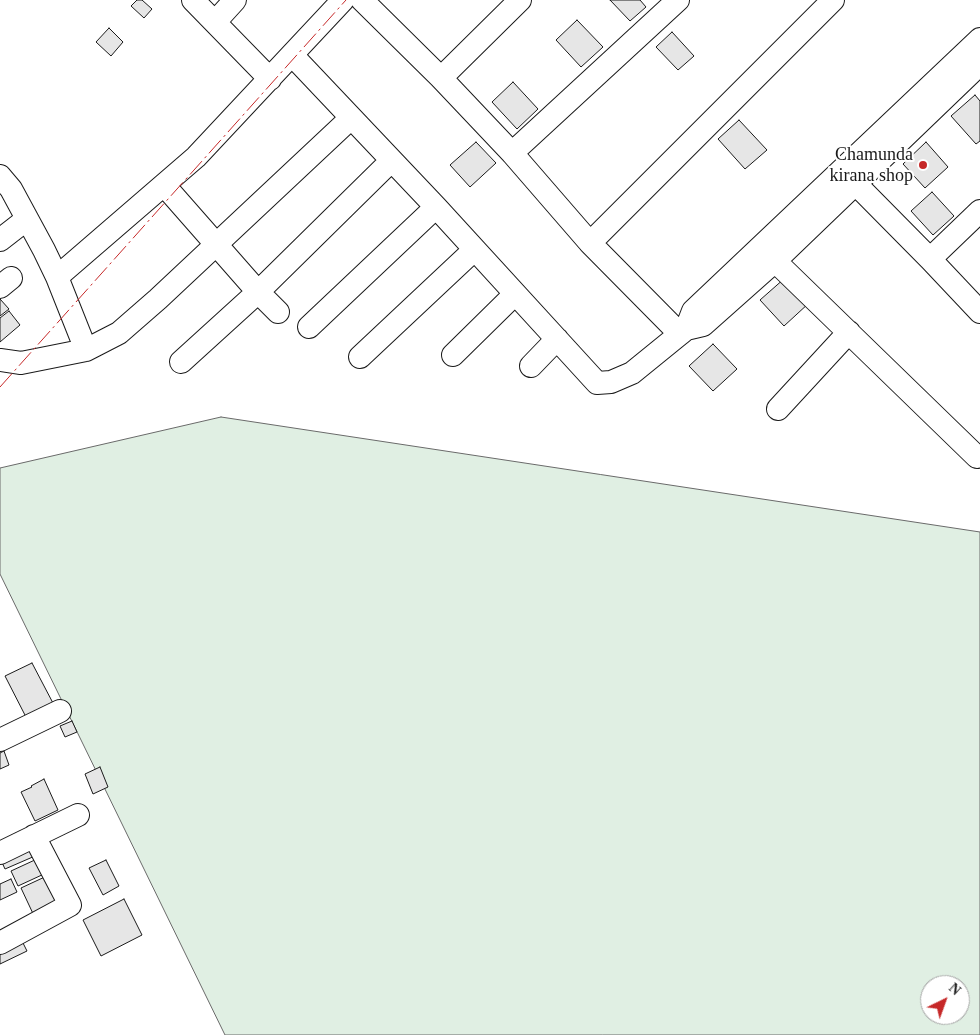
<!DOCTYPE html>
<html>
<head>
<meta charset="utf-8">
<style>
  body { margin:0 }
  #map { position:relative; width:980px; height:1035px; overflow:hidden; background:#fff; font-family:"Times New Roman",serif }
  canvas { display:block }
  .north { position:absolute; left:920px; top:975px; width:50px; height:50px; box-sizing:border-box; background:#fff; border:1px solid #a3a3a3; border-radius:50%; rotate:42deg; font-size:14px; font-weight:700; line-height:20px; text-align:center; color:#1a1a1a }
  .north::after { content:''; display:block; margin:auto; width:18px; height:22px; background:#c62828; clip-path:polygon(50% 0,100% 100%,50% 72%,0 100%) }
</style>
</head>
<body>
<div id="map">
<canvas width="980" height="1035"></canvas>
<div class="north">N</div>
</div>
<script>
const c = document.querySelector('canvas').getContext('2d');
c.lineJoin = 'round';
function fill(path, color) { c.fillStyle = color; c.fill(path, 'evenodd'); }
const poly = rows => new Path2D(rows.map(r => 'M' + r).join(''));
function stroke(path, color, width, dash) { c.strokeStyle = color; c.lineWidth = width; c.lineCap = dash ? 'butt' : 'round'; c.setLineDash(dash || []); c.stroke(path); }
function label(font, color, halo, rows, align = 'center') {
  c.font = font + ' "Times New Roman",serif'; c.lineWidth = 4; c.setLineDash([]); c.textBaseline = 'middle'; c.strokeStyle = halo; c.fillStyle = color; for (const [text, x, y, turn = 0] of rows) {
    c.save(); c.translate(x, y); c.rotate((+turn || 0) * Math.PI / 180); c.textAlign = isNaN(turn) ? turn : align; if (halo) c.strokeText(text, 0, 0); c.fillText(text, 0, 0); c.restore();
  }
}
const green = poly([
  [221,417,980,532,980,1035,225,1035,0,574,0,468,221,417],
  [930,985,960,985,960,1015,930,1015,930,985]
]);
const building = poly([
  [137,0,142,0,152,9,144,18,131,6,137,0],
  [610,0,640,0,646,7,630,21,610,0],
  [577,20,603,47,581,67,556,40,577,20],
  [109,28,123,42,111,56,96,42,109,28],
  [672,32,694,56,678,70,656,47,672,32],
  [513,82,538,109,517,129,492,102,513,82],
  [975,95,980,101,980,141,976,144,951,116,975,95],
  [739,120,767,150,745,169,718,139,739,120],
  [476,142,496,163,470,187,450,165,476,142],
  [926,142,948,167,925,188,903,164,926,142],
  [932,192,954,216,933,235,911,211,932,192],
  [785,278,809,303,784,326,760,300,785,278],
  [0,299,9,309,0,316,0,299],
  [9,311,20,325,0,342,0,318,9,311],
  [713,344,737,369,713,391,689,366,713,344],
  [32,663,54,705,27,719,5,676,32,663],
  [72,721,77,732,65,737,60,726,72,721],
  [4,751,9,765,0,769,0,753,4,751],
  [100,767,108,787,93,794,85,774,100,767],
  [44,779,58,810,35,821,21,792,32,787,31,786,44,779],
  [29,845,35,856,5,869,0,858,29,845],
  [37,859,44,874,18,886,11,871,37,859],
  [106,860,119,886,103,895,89,868,106,860],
  [49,875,64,907,36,920,21,888,49,875],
  [11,879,17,892,0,900,0,884,11,879],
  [124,899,142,935,101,956,83,920,124,899],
  [20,937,27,951,0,964,0,947,20,937]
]);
const minor = poly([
  [193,0,270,79],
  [362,0,441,78,512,153,590,243,680,334,686,329,693,311,980,39],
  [215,22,235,0],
  [292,55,436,207,597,383,611,382,632,373,680,334],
  [441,78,520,0],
  [512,153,678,0],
  [845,173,930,259,980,312],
  [0,176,11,189,44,250,57,277,86,350,21,363,0,360],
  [164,185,258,292,278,312],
  [0,240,27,219],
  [590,243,833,0],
  [930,259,980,211],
  [775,261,977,457],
  [57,277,196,157,343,0],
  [0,287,11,278],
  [309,327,436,207],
  [686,329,703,325,775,261,980,64],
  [86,350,119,333,158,299,351,118],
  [453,355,515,294],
  [360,357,474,250],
  [181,362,258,292,391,161],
  [531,366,557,339],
  [778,409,849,332],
  [0,740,60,711],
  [0,853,78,815],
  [0,943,70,905,34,836]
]);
const power = poly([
  [0,387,346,0]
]);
const markers = [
  [923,165,5,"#c62828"]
];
const poiNames = [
  ["Chamunda",913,155],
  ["kirana shop",913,176]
];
fill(green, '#e0efe3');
stroke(green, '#6a6a6a', 1);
fill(building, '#e6e6e6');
stroke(building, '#1a1a1a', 1);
stroke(minor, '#1a1a1a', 24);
stroke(minor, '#fff', 22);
stroke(power, '#c62828', 1, [18, 4, 2.5, 4]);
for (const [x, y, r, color] of markers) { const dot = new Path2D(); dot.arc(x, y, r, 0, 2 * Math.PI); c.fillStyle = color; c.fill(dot); stroke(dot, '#fff', 2); }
label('18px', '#1a1a1a', '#fff', poiNames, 'right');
</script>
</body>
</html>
